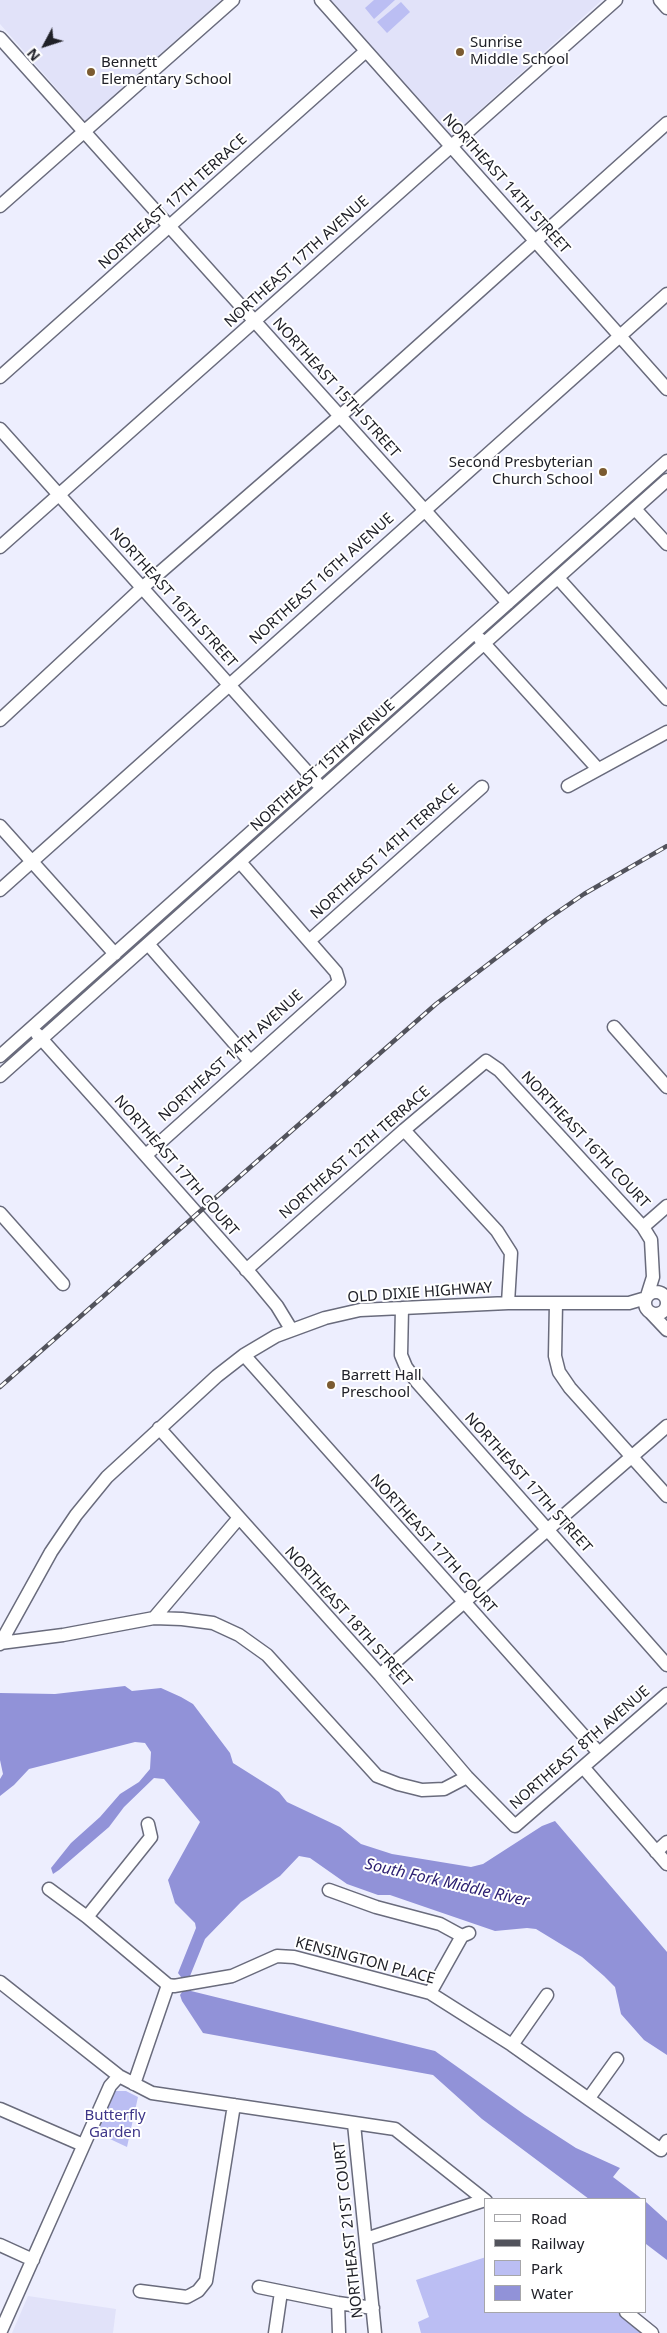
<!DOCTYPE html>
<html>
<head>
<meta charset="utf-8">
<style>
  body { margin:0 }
  #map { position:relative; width:667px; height:2333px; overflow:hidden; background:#edeefe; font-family:"Noto Sans",sans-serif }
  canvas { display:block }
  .legend { position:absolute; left:484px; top:2198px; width:162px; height:115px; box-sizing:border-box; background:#fff; border:1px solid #a6a6a9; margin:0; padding:6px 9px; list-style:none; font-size:15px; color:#202128 }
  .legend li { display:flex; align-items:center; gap:10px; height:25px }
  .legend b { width:25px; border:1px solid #a6a6a9 }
  .north { position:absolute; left:20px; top:20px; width:50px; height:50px; -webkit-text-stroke:4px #fff; paint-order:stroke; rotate:230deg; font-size:14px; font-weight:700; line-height:20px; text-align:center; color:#202128 }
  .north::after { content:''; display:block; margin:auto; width:18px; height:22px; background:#202128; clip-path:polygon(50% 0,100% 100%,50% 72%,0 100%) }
</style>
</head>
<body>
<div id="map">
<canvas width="667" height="2333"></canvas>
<ul class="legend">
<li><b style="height:6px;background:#fff"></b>Road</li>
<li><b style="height:6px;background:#52535c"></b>Railway</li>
<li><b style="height:14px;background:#bbbef3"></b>Park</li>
<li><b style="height:14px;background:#9192d8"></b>Water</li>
</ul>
<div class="north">N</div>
</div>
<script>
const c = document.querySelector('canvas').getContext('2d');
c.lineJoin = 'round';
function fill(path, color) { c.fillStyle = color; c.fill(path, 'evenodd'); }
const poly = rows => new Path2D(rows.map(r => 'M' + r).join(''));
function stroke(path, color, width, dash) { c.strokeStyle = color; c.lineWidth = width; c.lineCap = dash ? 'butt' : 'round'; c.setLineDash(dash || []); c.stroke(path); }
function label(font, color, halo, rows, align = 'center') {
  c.font = font + ' "Noto Sans",sans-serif'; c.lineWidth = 4; c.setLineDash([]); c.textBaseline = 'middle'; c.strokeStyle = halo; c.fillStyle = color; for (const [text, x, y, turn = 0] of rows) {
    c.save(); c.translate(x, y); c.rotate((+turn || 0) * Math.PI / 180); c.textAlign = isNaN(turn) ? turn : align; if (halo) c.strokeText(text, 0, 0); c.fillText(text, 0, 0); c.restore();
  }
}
const built = poly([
  [0,0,221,0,85,121,0,24],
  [330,0,602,0,451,136],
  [28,2296,116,2309,113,2333,12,2333]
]);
const green = poly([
  [374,0,395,0,374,19,365,8],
  [401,2,410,12,387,33,377,22],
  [114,2091,126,2091,138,2097,127,2147,95,2132],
  [486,2257,486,2312,617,2312,644,2333,421,2333,418,2322,429,2317,416,2280]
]);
const water = poly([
  [125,1686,132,1691,161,1688,181,1697,193,1704,230,1753,233,1763,279,1792,287,1802,340,1827,361,1844,392,1854,471,1867,483,1864,542,1826,555,1821,667,1952,667,2055,644,2040,621,2014,615,1987,604,1976,582,1957,536,1929,527,1928,495,1931,390,1895,378,1895,347,1884,310,1858,299,1856,280,1876,241,1902,205,1939,190,1976,191,1991,435,2051,525,2115,576,2148,620,2168,613,2177,642,2199,589,2199,482,2119,433,2075,203,2033,182,2001,180,1995,182,1992,181,1977,178,1973,196,1928,195,1923,175,1903,168,1880,200,1822,164,1779,154,1778,124,1807,109,1827,59,1870,53,1874,51,1868,71,1843,100,1817,120,1794,139,1782,150,1769,151,1752,145,1743,135,1742,29,1769,14,1785,0,1796,0,1779,3,1774,0,1760,0,1693,55,1694],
  [646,2202,667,2221,667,2260,646,2244]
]);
const minor = poly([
  [321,0,667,389],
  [660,0,667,8],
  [0,38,508,603],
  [0,206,233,0],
  [0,377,366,51],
  [0,429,317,783],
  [635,509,667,544],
  [0,547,616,0],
  [558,578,667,699],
  [480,639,597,768],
  [0,720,142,588,339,417,667,123],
  [568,786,667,732],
  [0,826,115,954],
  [0,890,667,294],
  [309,941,482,787],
  [148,944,250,1061],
  [614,1027,667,1087],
  [37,1034,108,1113,253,1277,277,1306,291,1329],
  [0,1056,667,461],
  [0,1076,667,480],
  [404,1130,497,1231,511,1253,508,1303],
  [146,1155,339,982,336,972,240,862],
  [0,1213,63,1284],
  [643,1227,667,1206],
  [246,1270,404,1130,486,1061,499,1070,643,1227,651,1240,653,1277,647,1296],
  '645 1303a11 11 0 1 1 22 0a11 11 0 1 1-22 0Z',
  [556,1303,555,1356,559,1372,570,1388,667,1496],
  [402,1308,401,1355,406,1367,417,1382,667,1665],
  [650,1312,667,1330],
  [244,1355,599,1753],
  [159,1428,380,1675,467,1777,515,1826,667,1694],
  [154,1618,238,1519],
  [0,1643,63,1635,154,1618,182,1619,213,1623,239,1635,267,1655,377,1776,398,1784,422,1790,444,1789,467,1777],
  [0,1644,51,1552,76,1515,107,1477,217,1376,244,1355,276,1336,325,1318,360,1310,508,1303,629,1303,646,1298],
  [380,1675,667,1426],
  [583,1767,667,1864],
  [656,1852,667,1842],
  [49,1889,87,1917,168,1985],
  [329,1890,376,1907,440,1924,462,1936],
  [87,1917,151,1837,148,1824],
  [0,1982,119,2076,152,2093,395,2129,486,2201],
  [168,1985,174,1986,232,1976,277,1956,294,1957,430,1993,512,2045,661,2150,667,2141],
  [430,1993,462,1936,469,1933],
  [512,2045,547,1995],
  [134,2084,168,1985],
  [589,2098,617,2059],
  [0,2109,83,2145],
  [354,2124,375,2333],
  [366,2239,485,2200],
  [0,2245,33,2260],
  [259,2287,338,2303,373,2308],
  [140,2291,187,2297,198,2291,206,2281,234,2105],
  [338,2303,339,2333],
  [626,2312,652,2333],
  [0,2333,110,2086,119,2076],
  [275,2333,281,2292]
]);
const rail = poly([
  [0,1387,436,1004,546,920,584,894,667,846]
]);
const markers = [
  [460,52,5,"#7b5b31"],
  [91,72,5,"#7b5b31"],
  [603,472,5,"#7b5b31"],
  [331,1385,5,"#7b5b31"]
];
const poiNames = [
  ["Sunrise",470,43],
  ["Middle School",470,60],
  ["Bennett",101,63],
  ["Elementary School",101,80],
  ["Second Presbyterian",593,463,"right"],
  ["Church School",593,480,"right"],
  ["Barrett Hall",341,1376],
  ["Preschool",341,1393]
];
const streetNames = [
  ["NORTHEAST 14TH STREET",506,184,48],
  ["NORTHEAST 17TH TERRACE",173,202,-42],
  ["NORTHEAST 17TH AVENUE",297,262,-42],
  ["NORTHEAST 15TH STREET",336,388,48],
  ["NORTHEAST 16TH AVENUE",322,579,-42],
  ["NORTHEAST 16TH STREET",173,598,48],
  ["NORTHEAST 15TH AVENUE",323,766,-42],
  ["NORTHEAST 14TH TERRACE",385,852,-42],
  ["NORTHEAST 14TH AVENUE",231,1056,-42],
  ["NORTHEAST 16TH COURT",585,1140,47],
  ["NORTHEAST 12TH TERRACE",355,1153,-41],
  ["NORTHEAST 17TH COURT",176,1166,49],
  ["OLD DIXIE HIGHWAY",420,1293,-4],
  ["NORTHEAST 17TH STREET",528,1483,48],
  ["NORTHEAST 17TH COURT",433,1544,48],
  ["NORTHEAST 18TH STREET",348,1617,48],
  ["NORTHEAST 8TH AVENUE",580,1748,-41],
  ["KENSINGTON PLACE",365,1961,15],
  ["NORTHEAST 21ST COURT",349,2230,-96]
];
const parkNames = [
  ["Butterfly",115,2116],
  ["Garden",115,2133]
];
const waterNames = [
  ["South Fork Middle River",447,1883,13]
];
fill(built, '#e1e2f9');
fill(green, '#bbbef3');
fill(water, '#9192d8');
stroke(minor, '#696b7c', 15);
stroke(minor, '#fff', 12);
stroke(rail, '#52535c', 4.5);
stroke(rail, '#fff', 2.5, [8]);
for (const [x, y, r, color] of markers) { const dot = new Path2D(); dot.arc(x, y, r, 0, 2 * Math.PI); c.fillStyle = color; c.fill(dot); stroke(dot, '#fff', 2); }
label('15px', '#202128', '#fff', poiNames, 'left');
label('15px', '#202128', '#fff', streetNames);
label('15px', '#3e3689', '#fff', parkNames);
label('italic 16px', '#2d2072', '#fff', waterNames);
</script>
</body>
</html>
